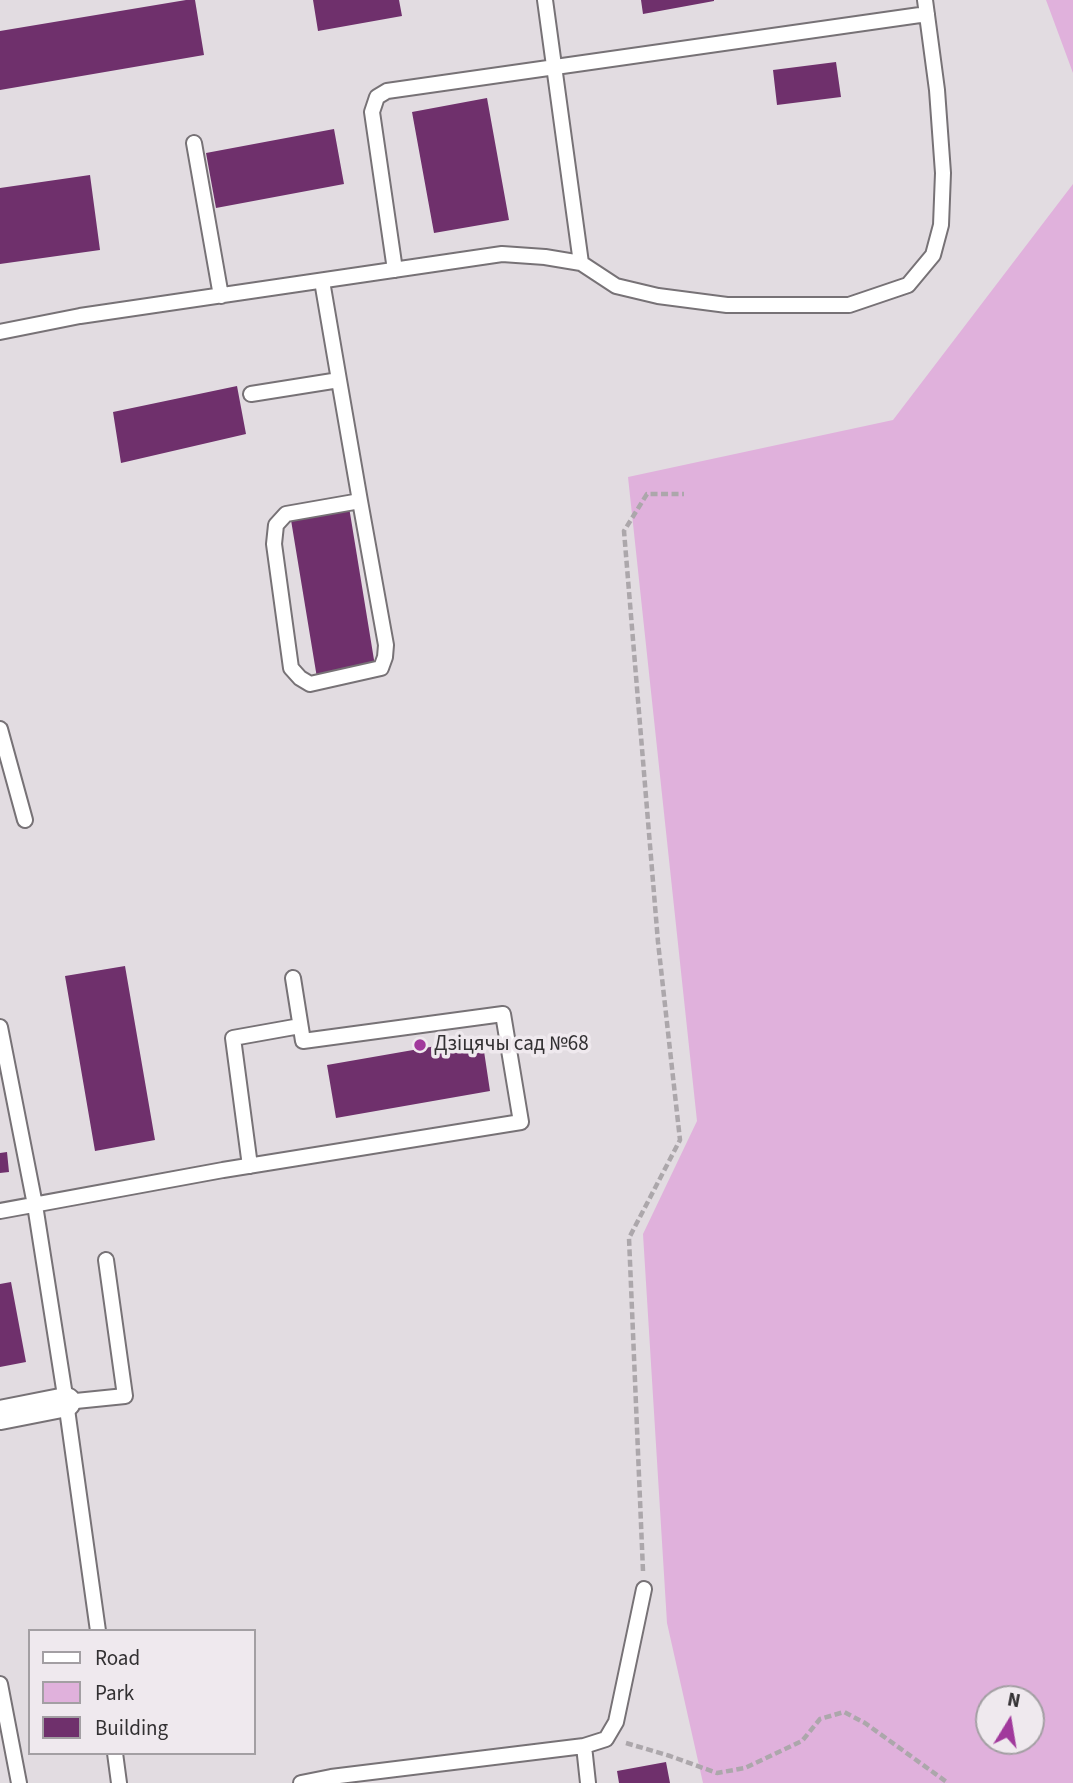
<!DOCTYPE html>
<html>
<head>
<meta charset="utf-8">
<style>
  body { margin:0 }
  #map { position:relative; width:1073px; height:1783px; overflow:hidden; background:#e2dce1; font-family:"Source Sans 3",sans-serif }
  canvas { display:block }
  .legend { position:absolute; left:28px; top:1629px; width:228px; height:126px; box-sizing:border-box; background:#efe9ee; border:2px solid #a39fa3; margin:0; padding:9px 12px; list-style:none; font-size:21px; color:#323032 }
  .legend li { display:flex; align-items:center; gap:14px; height:35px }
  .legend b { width:35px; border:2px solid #a39fa3 }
  .north { position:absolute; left:975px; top:1685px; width:70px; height:70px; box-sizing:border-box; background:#efe9ee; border:2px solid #a39fa3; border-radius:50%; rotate:11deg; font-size:19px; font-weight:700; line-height:28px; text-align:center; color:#323032 }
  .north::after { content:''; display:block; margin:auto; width:24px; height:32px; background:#a1399c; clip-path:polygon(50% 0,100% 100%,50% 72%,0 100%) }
</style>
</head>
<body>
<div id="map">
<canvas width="1073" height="1783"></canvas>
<ul class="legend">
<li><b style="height:9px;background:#fff"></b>Road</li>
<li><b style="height:19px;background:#e0b1dc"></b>Park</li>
<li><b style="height:19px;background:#6f306c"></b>Building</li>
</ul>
<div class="north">N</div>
</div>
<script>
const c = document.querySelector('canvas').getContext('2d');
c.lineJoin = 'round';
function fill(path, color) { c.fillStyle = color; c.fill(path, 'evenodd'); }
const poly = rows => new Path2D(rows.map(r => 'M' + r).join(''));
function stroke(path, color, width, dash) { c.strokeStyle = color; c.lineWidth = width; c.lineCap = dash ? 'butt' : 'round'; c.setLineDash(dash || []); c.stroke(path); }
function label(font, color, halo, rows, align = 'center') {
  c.font = font + ' "Source Sans 3",sans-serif'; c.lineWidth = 7; c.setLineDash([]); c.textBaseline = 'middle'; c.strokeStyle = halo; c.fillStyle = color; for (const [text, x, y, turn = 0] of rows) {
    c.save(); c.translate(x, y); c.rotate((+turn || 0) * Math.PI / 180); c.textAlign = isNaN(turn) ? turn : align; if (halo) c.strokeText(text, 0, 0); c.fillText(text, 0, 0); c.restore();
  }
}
const green = poly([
  [1046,0,1073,0,1073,73],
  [1073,184,1073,1783,703,1783,667,1623,643,1234,697,1121,628,477,893,420],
  [989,1699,1031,1699,1031,1741,989,1741]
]);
const building = poly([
  [186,0,195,0,204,55,0,90,0,31],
  [313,0,399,0,402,16,318,31],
  [641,0,714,0,714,1,643,14],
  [836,62,841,97,777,105,773,70],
  [487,98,509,220,434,233,412,112],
  [334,129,344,184,216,208,206,153],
  [90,175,100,250,0,264,0,188],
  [237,386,246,434,121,463,113,412],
  [349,507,375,666,317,678,291,520],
  [125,966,155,1140,95,1151,65,976],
  [482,1038,490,1091,336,1118,327,1065],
  [7,1152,9,1172,0,1173,0,1153],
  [11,1282,26,1362,0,1367,0,1284],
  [666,1762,670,1783,619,1783,617,1771]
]);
const path = poly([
  [643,1571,629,1238,680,1140,658,942,624,531,647,494,684,494],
  [626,1743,670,1756,717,1773,745,1768,802,1741,820,1719,844,1712,865,1723,948,1783]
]);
const lane = poly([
  [545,0,581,263],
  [194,143,221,296],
  [395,270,372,112,377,97,387,91,927,14],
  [322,281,339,380,360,501,386,645,385,657,381,668,310,684,300,678,291,668,274,544,276,525,286,514,360,501],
  [0,332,80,316,502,254,545,257,581,263,616,286,658,296,727,305,849,305,908,285,933,255,941,225,943,173,937,90,925,0],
  [251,394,339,380],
  [0,729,25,820],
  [0,1027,35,1205,66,1402,98,1631],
  [250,1166,233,1038,300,1026],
  [0,1211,223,1170,521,1122,503,1014,303,1041,293,978],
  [66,1402,125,1396,106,1260],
  [0,1684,19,1783],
  [584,1746,588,1783],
  [115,1753,119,1783],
  [301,1783,331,1777,584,1746,606,1739,616,1722,644,1589]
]);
const street = poly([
  [0,1415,66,1402]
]);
const markers = [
  [420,1045,7,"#a1399c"]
];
const poiNames = [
  ["Дзіцячы сад №68",434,1045]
];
fill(green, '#e0b1dc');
fill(building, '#6f306c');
stroke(lane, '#777276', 18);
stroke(street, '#777276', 32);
stroke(path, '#aca7ab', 4.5, [7, 3.5]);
stroke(lane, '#fff', 14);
stroke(street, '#fff', 28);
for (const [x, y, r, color] of markers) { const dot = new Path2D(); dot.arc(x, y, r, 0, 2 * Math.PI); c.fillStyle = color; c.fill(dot); stroke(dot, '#efe9ee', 2.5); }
label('21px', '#323032', '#efe9ee', poiNames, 'left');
</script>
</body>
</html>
